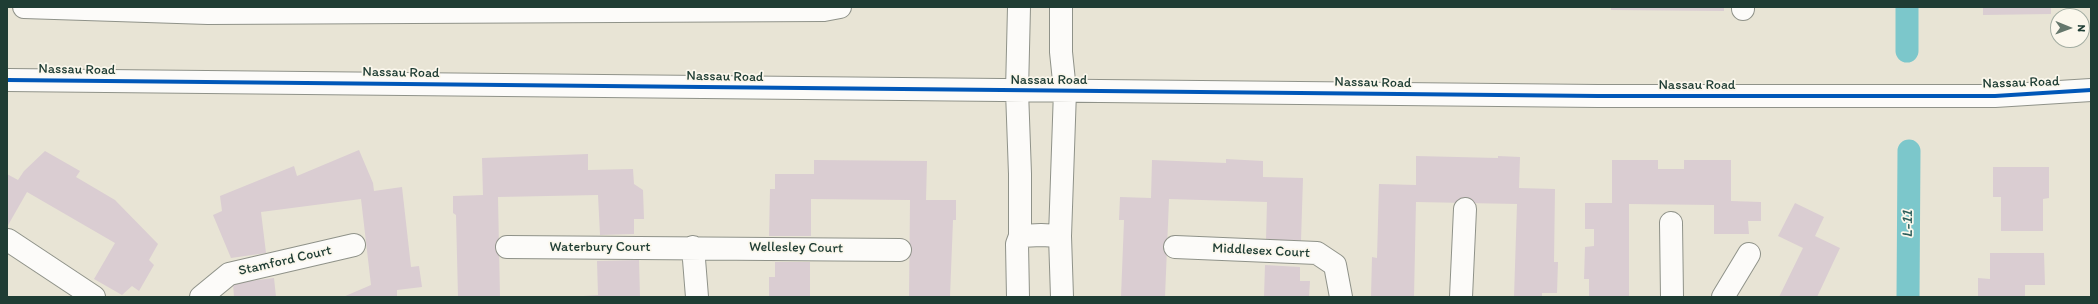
<!DOCTYPE html>
<html>
<head>
<meta charset="utf-8">
<style>
  body { margin:0 }
  #map { position:relative; width:2098px; height:304px; overflow:hidden; background:#e8e4d5; font-family:Itim,sans-serif }
  canvas { display:block }
  .frame { position:absolute; inset:0; border:8px solid #1f3d34; pointer-events:none }
  .north { position:absolute; left:2050px; top:8px; width:40px; height:40px; box-sizing:border-box; background:#fbf7ec; border:1px solid #a3ada2; border-radius:50%; rotate:91deg; font-size:11px; font-weight:700; line-height:16px; text-align:center; color:#1f3d34 }
  .north::after { content:''; display:block; margin:auto; width:14px; height:18px; background:#65776c; clip-path:polygon(50% 0,100% 100%,50% 72%,0 100%) }
</style>
</head>
<body>
<div id="map">
<canvas width="2098" height="304"></canvas>
<div class="frame"></div>
<div class="north">N</div>
</div>
<script>
const c = document.querySelector('canvas').getContext('2d');
c.lineJoin = 'round';
const poly = rows => new Path2D(rows.map(r => 'M' + r).join(''));
function stroke(path, color, width, dash) { c.strokeStyle = color; c.lineWidth = width; c.lineCap = dash ? 'butt' : 'round'; c.setLineDash(dash || []); c.stroke(path); }
function fill(path, color) { c.fillStyle = color; c.fill(path, 'evenodd'); }
function label(font, color, halo, rows, align = 'center') {
  c.font = font + ' Itim,sans-serif'; c.lineWidth = 3.5; c.setLineDash([]); c.textBaseline = 'middle'; c.strokeStyle = halo; c.fillStyle = color; for (const [text, x, y, turn = 0] of rows) {
    c.save(); c.translate(x, y); c.rotate((+turn || 0) * Math.PI / 180); c.textAlign = isNaN(turn) ? turn : align; if (halo) c.strokeText(text, 0, 0); c.fillText(text, 0, 0); c.restore();
  }
}
const canal = poly([
  [1907,51,1907,7],
  [1908,297,1909,151]
]);
const building = poly([
  [1611,7,1724,7,1724,11,1611,10],
  [1983,7,2051,7,2051,14,1983,15],
  [359,150,373,183,374,191,402,187,411,267,419,266,422,287,397,290,397,297,343,297,371,285,361,199,261,212,266,253,231,258,213,215,222,211,220,196,294,166,297,176],
  [45,151,80,171,76,177,115,200,158,244,149,260,154,265,139,291,132,286,122,295,94,279,115,243,27,192,7,227,7,174,18,180,24,171],
  [588,154,588,170,633,169,634,184,643,190,644,219,634,219,634,234,600,235,598,195,498,197,500,297,458,297,456,215,453,213,453,196,483,195,482,158],
  [1416,156,1498,158,1498,156,1520,157,1519,188,1555,189,1554,262,1558,262,1557,293,1542,293,1542,297,1514,297,1517,204,1416,202,1414,297,1371,297,1372,257,1377,258,1379,184,1416,185],
  [1226,159,1263,161,1263,177,1303,178,1301,241,1266,240,1267,202,1169,199,1165,297,1121,297,1124,220,1119,220,1120,197,1151,198,1152,160,1226,163],
  [814,160,927,161,926,200,956,200,956,220,953,220,950,297,909,297,910,200,811,199,811,236,769,236,770,189,775,189,775,174,814,174],
  [1612,160,1658,160,1658,169,1684,169,1684,160,1731,160,1731,201,1761,202,1761,221,1748,221,1749,234,1714,234,1714,205,1629,204,1629,297,1589,297,1589,279,1584,279,1585,247,1594,246,1594,229,1585,229,1585,203,1612,203],
  [1993,167,2049,167,2049,198,2043,199,2043,231,2001,231,2001,197,1993,197],
  [1795,203,1824,217,1815,236,1840,248,1817,297,1779,297,1803,248,1778,236],
  [1990,253,2044,253,2045,285,2025,285,2025,297,1978,297,1978,278,1990,279],
  [639,260,640,297,569,297,598,295,597,261],
  [775,262,810,262,810,297,769,297,769,277,775,277],
  [1265,265,1300,267,1300,281,1310,281,1309,297,1264,297],
  [274,278,276,297,234,297,233,283]
]);
const minor = poly([
  [24,7,208,13,824,10,840,7],
  [1019,7,1017,91,1020,174,1020,236],
  [1743,9,1743,7],
  [7,80,1598,96,1995,96,2091,90],
  [1671,223,1672,297],
  [1060,236,1065,91,1061,52,1061,7],
  [8,240,94,297],
  [507,247,900,250],
  [693,247,697,297],
  [1175,247,1317,253,1335,265,1341,297],
  [201,297,229,274,354,245],
  [1018,297,1017,244,1020,236,1041,235,1060,236,1062,297],
  [1461,297,1465,209],
  [1723,297,1749,254]
]);
const cycleway = poly([
  [7,80,1598,96,1995,96,2091,90]
]);
const streetNames = [
  ["Nassau Road",77,70,1],
  ["Nassau Road",401,73,1],
  ["Nassau Road",725,77,1],
  ["Nassau Road",1049,80],
  ["Nassau Road",1373,83,1],
  ["Nassau Road",2021,83,-2],
  ["Nassau Road",1697,85],
  ["Waterbury Court",600,247],
  ["Wellesley Court",796,248,1],
  ["Middlesex Court",1261,251,3],
  ["Stamford Court",285,261,-13]
];
const waterNames = [
  ["L-11",1908,224,-90]
];
stroke(canal, '#7cc7cb', 23);
fill(building, '#dacdd2');
stroke(minor, '#8f9289', 24);
stroke(minor, '#fcfbf9', 22);
stroke(cycleway, '#0057b8', 4);
label('14px', '#1f3d34', '#fbf7ec', streetNames);
label('italic 15px', '#2a5c59', '#fbf7ec', waterNames);
</script>
</body>
</html>
